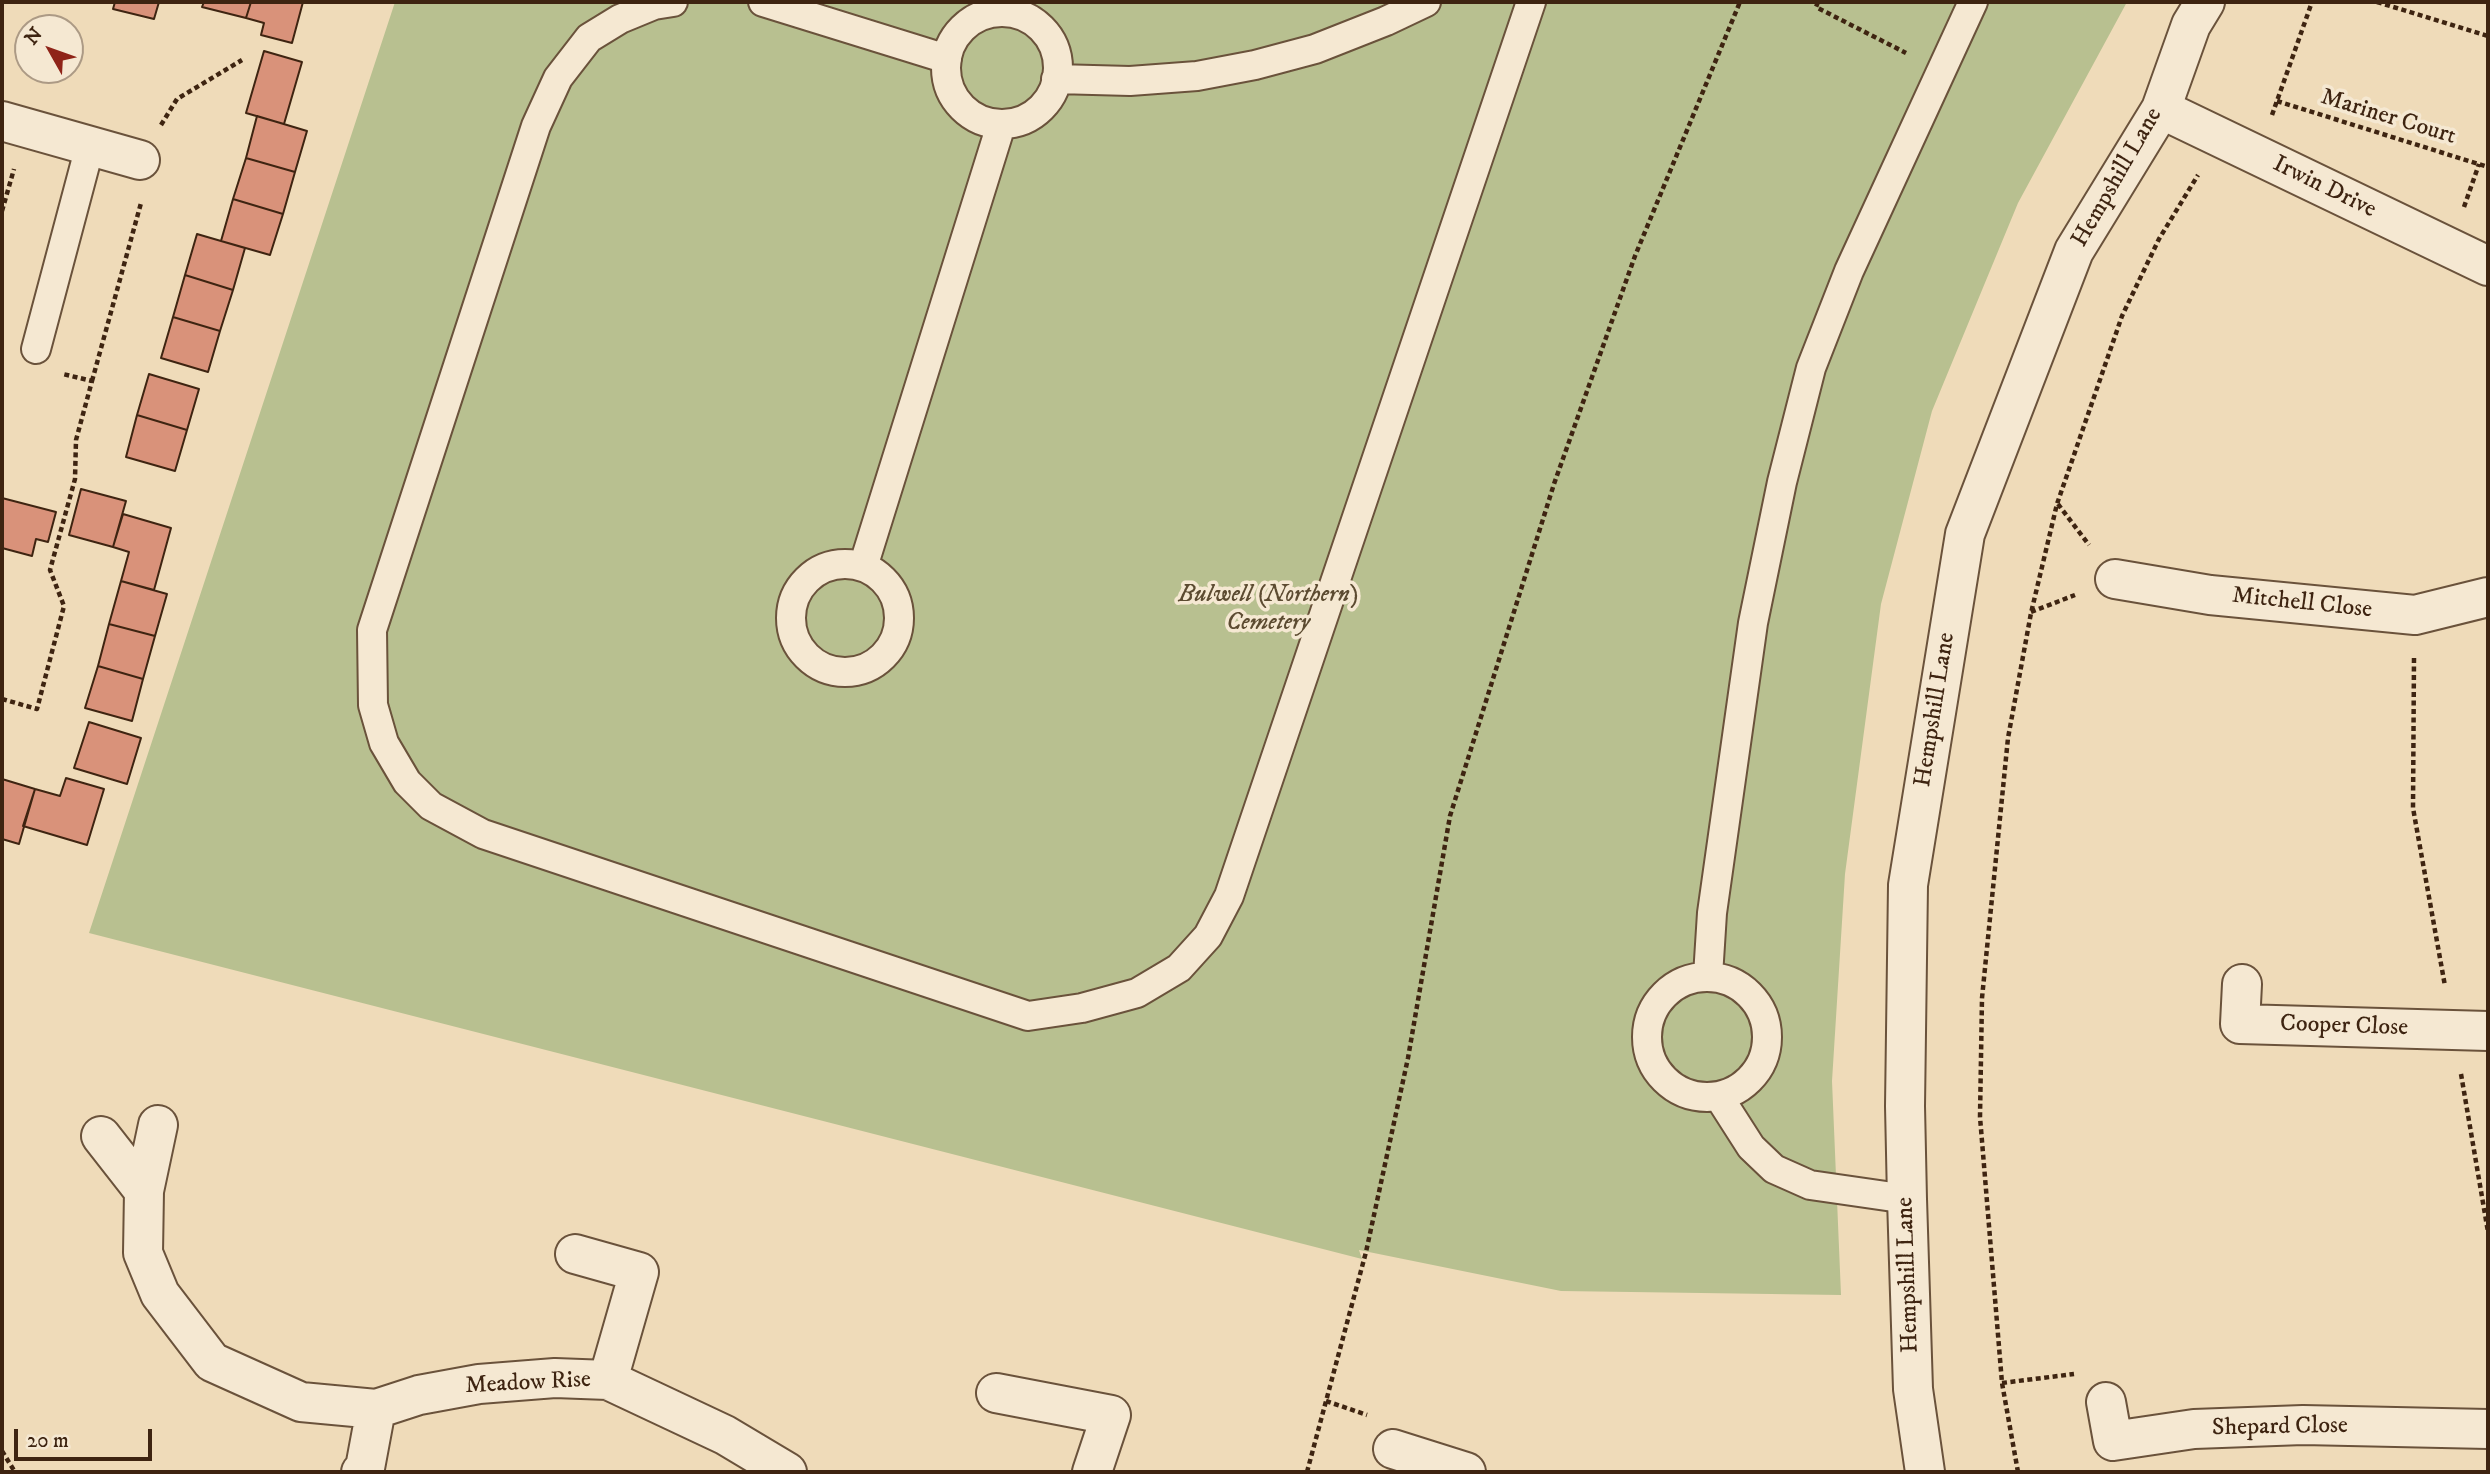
<!DOCTYPE html>
<html>
<head>
<meta charset="utf-8">
<style>
  body { margin:0 }
  #map { position:relative; width:2490px; height:1474px; overflow:hidden; background:#efdbb9; font-family:"IM FELL DW Pica",serif }
  canvas { display:block }
  .frame { position:absolute; inset:0; border:4px solid #3e2411; pointer-events:none }
  .north { position:absolute; left:14px; top:14px; width:70px; height:70px; box-sizing:border-box; background:#f5e8d2; border:2px solid #ac9a85; border-radius:50%; rotate:310deg; font-size:19px; font-weight:700; line-height:28px; text-align:center; color:#3e2411 }
  .north::after { content:''; display:block; margin:auto; width:24px; height:32px; background:#8f2418; clip-path:polygon(50% 0,100% 100%,50% 72%,0 100%) }
  .scale { position:absolute; left:14px; top:1429px; width:138px; height:32px; box-sizing:border-box; border:4px solid #3e2411; border-top:0; padding-left:9px; font-size:21px; line-height:24px; white-space:nowrap; color:#3e2411; -webkit-text-stroke:5px #f5e8d2; paint-order:stroke }
</style>
</head>
<body>
<div id="map">
<canvas width="2490" height="1474"></canvas>
<div class="frame"></div>
<div class="north">N</div>
<div class="scale">20 m</div>
</div>
<script>
const c = document.querySelector('canvas').getContext('2d');
c.lineJoin = 'round';
function fill(path, color) { c.fillStyle = color; c.fill(path, 'evenodd'); }
const poly = rows => new Path2D(rows.map(r => 'M' + r).join(''));
function stroke(path, color, width, dash) { c.strokeStyle = color; c.lineWidth = width; c.lineCap = dash ? 'butt' : 'round'; c.setLineDash(dash || []); c.stroke(path); }
function label(font, color, halo, rows, align = 'center') {
  c.font = font + ' "IM FELL DW Pica",serif'; c.lineWidth = 7; c.setLineDash([]); c.textBaseline = 'middle'; c.strokeStyle = halo; c.fillStyle = color; for (const [text, x, y, turn = 0] of rows) {
    c.save(); c.translate(x, y); c.rotate((+turn || 0) * Math.PI / 180); c.textAlign = isNaN(turn) ? turn : align; if (halo) c.strokeText(text, 0, 0); c.fillText(text, 0, 0); c.restore();
  }
}
const green = poly([
  [395,2,2127,2,2018,203,1932,411,1881,604,1845,874,1832,1081,1841,1295,1561,1291,1359,1250,1362,1259,89,933]
]);
const building = poly([
  [115,2,159,2,154,19,113,9,115,2],
  [204,2,251,2,246,18,202,7,204,2],
  [251,2,303,2,292,43,261,35,264,23,246,18,251,2],
  [264,51,302,62,284,124,246,113,264,51],
  [257,116,307,131,295,172,246,158,257,116],
  [246,158,295,172,283,214,233,199,246,158],
  [233,199,283,214,270,255,221,241,233,199],
  [197,234,245,248,233,290,185,275,197,234],
  [185,275,233,290,220,331,173,317,185,275],
  [173,317,220,331,208,372,161,358,173,317],
  [149,374,199,389,187,430,137,415,149,374],
  [137,415,187,430,175,471,126,457,137,415],
  [81,489,126,501,113,547,69,535,81,489],
  [2,498,56,512,48,542,36,539,32,556,2,548,2,498],
  [123,514,171,528,154,590,121,581,129,552,113,547,123,514],
  [121,581,167,594,155,636,109,624,121,581],
  [109,624,155,636,143,679,98,666,109,624],
  [98,666,143,679,132,721,85,708,98,666],
  [89,722,141,738,127,784,74,768,89,722],
  [66,778,104,789,87,845,23,826,35,789,60,796,66,778],
  [2,779,35,789,19,844,2,839,2,779]
]);
const path = poly([
  [1818,2,1816,7,1906,53],
  [2377,2,2488,36],
  [2277,101,2488,167],
  [2272,115,2312,2],
  [161,125,177,99,242,60],
  [2464,207,2479,164],
  [2,211,14,169],
  [92,381,141,203],
  [2058,504,2089,545],
  [2031,612,2075,595],
  [2414,658,2413,808,2445,986],
  [2,699,37,709,64,606,50,570,75,479,76,440,92,381,63,374],
  [2461,1074,2488,1232],
  [2002,1383,2074,1374],
  [1326,1401,1367,1415],
  [2,1451,15,1472],
  [1307,1472,1366,1252,1408,1058,1450,816,1554,484,1635,256,1740,2],
  [2018,1472,2002,1383,1980,1117,1982,998,2008,738,2031,613,2057,504,2122,316,2159,239,2198,175]
]);
const service = poly([
  [673,2,654,5,620,19,589,38,558,78,536,126,372,630,373,705,384,743,407,782,431,806,483,834,1028,1016,1082,1008,1137,993,1179,968,1208,936,1229,896,1531,2],
  [763,2,947,59],
  '946 68a56 56 0 1 1 112 0a56 56 0 1 1-112 0Z',
  [1056,79,1130,81,1197,76,1255,65,1315,49,1386,21,1426,2],
  [36,349,90,146],
  '791 618a54 54 0 1 1 108 0a54 54 0 1 1-108 0Z',
  [863,567,1001,125],
  [1708,976,1712,913,1753,623,1782,482,1811,368,1849,271,1973,2],
  '1647 1037a60 60 0 1 1 120 0a60 60 0 1 1-120 0Z',
  [1719,1097,1751,1147,1774,1169,1810,1185,1907,1199]
]);
const minor = poly([
  [2,121,140,160],
  [2115,579,2210,595,2415,615,2488,597],
  [2242,984,2240,1024,2488,1031],
  [158,1125,144,1191,143,1253,160,1294,212,1362,301,1402,376,1409,419,1395,479,1384,555,1378,608,1380,725,1435,787,1472],
  [101,1136,144,1191],
  [575,1254,639,1272,608,1380],
  [996,1393,1111,1415,1092,1472],
  [2106,1402,2113,1441,2194,1429,2303,1425,2488,1429],
  [1393,1449,1466,1472],
  [361,1472,365,1468,376,1409]
]);
const tertiary = poly([
  [2161,109,2488,266],
  [1925,1472,1913,1389,1907,1199,1905,1106,1908,885,1965,534,2074,251,2161,109,2191,25,2205,2]
]);
const streetNames = [
  ["Mariner Court",2388,118,17],
  ["Hempshill Lane",2118,178,-60],
  ["Irwin Drive",2324,188,26],
  ["Mitchell Close",2302,604,6],
  ["Hempshill Lane",1936,710,-81],
  ["Cooper Close",2344,1027,2],
  ["Hempshill Lane",1909,1275,-92],
  ["Meadow Rise",528,1384,-3],
  ["Shepard Close",2280,1428,-1]
];
const parkNames = [
  ["Bulwell (Northern)",1268,596],
  ["Cemetery",1268,624]
];
fill(green, '#b8c090');
fill(building, '#d9927a');
stroke(building, '#3e2411', 2);
stroke(service, '#6a523b', 32);
stroke(minor, '#6a523b', 42);
stroke(tertiary, '#6a523b', 42);
stroke(path, '#3e2411', 4.5, [5, 3.5]);
stroke(service, '#f5e8d2', 28);
stroke(minor, '#f5e8d2', 38);
stroke(tertiary, '#f5e8d2', 38);
label('24px', '#3e2411', '#f5e8d2', streetNames);
label('italic 24px', '#5c4b31', '#f5e8d2', parkNames);
</script>
</body>
</html>
